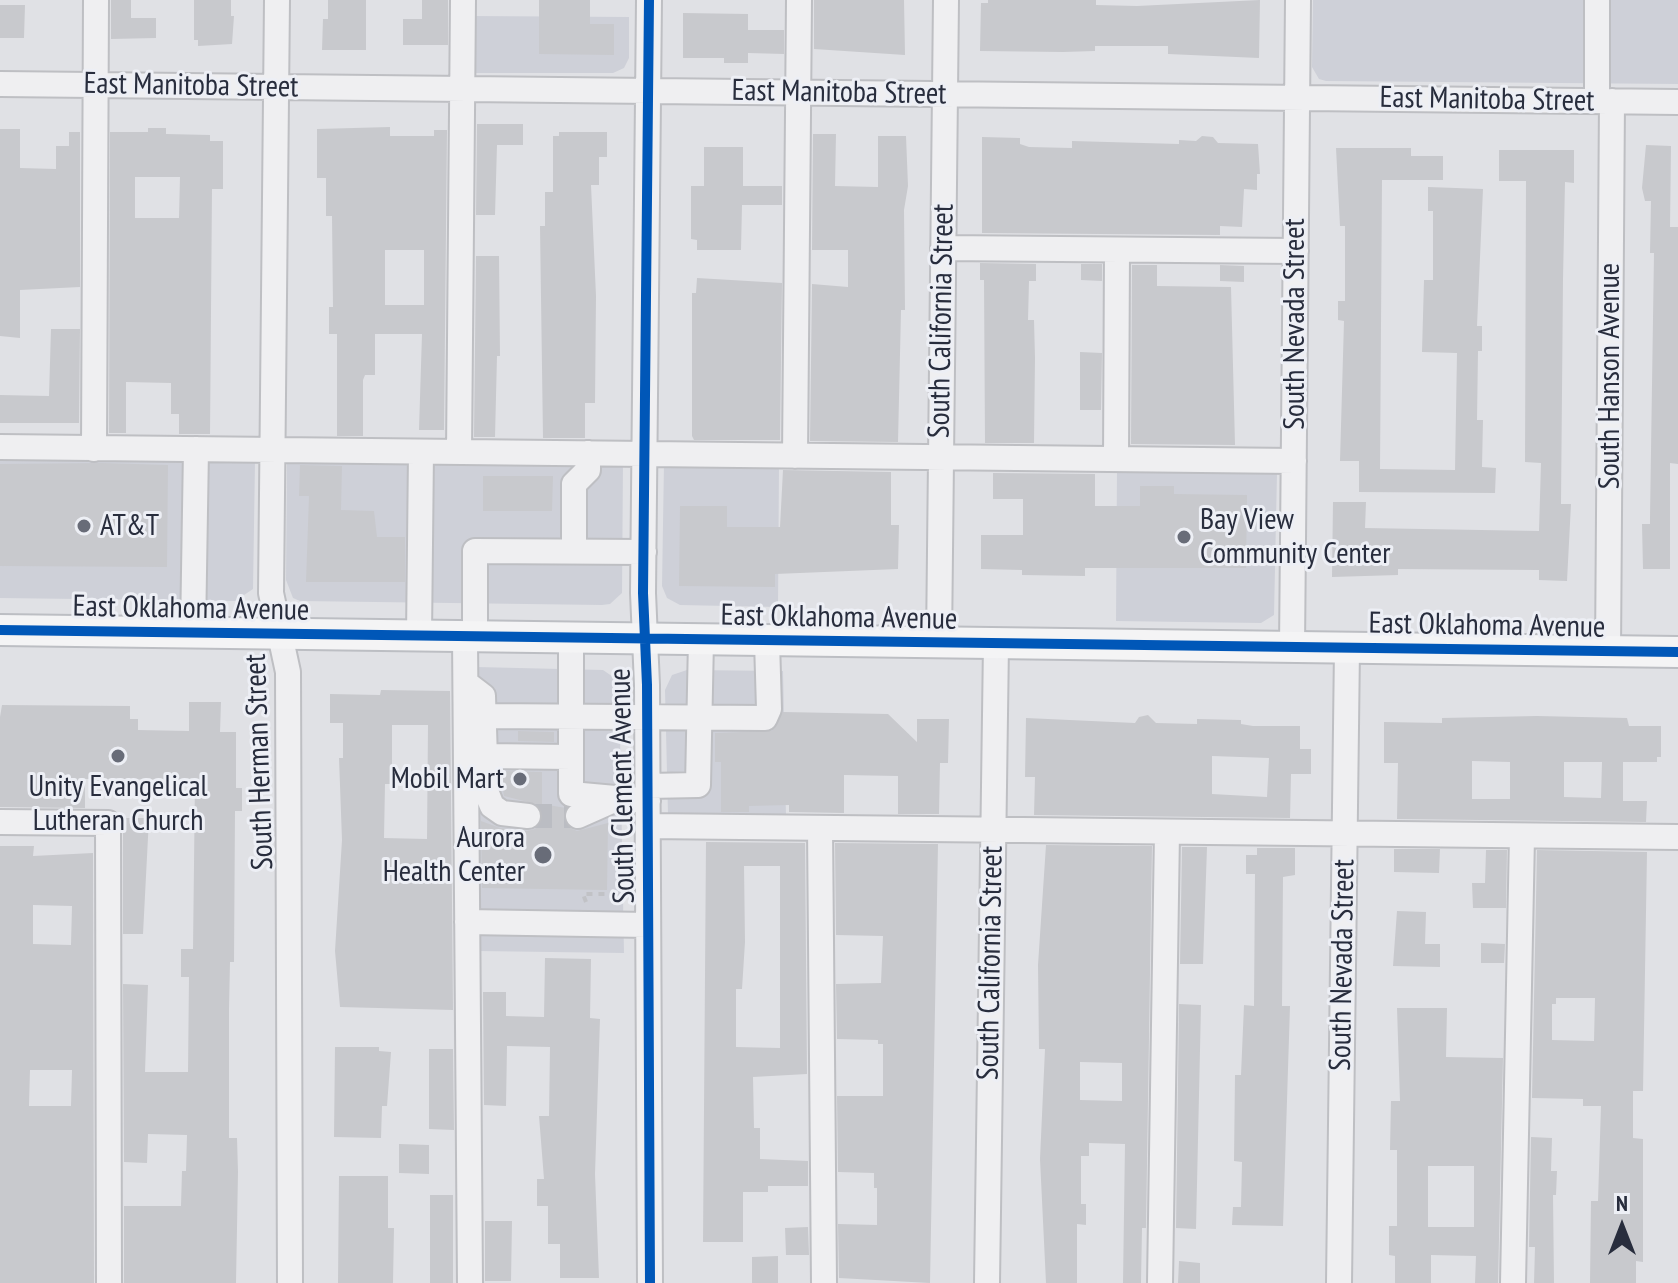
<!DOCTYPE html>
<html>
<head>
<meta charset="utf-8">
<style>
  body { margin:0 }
  #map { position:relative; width:1678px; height:1283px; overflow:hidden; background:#e0e1e5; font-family:"PT Sans Narrow",sans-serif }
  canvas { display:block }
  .north { position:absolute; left:1582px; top:1187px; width:80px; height:80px; -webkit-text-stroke:6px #edeff5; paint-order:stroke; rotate:0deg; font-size:22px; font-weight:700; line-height:32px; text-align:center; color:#282d3d }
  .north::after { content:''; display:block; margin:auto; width:28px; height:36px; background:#282d3d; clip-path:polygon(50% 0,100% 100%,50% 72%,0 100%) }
</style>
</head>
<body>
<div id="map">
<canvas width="1678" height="1283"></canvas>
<div class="north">N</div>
</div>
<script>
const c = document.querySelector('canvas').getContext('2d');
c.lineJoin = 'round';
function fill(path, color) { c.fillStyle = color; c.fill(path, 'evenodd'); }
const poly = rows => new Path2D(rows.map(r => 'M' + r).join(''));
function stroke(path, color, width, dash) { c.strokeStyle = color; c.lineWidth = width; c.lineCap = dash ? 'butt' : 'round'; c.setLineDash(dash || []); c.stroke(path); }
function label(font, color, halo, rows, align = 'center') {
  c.font = font + ' "PT Sans Narrow",sans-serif'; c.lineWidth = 6; c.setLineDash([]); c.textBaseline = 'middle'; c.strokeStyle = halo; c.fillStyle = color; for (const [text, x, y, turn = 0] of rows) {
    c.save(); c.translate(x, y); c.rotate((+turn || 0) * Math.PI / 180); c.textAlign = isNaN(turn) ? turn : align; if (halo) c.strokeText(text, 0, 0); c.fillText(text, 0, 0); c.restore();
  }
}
const built = poly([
  [1313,0,1678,0,1678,84,1326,81,1319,79,1312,67],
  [471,16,629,17,629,58,624,68,613,73,471,73],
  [0,455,255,461,253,589,235,601,0,598],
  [287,458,623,461,622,593,610,604,602,605,300,601,293,598,286,580],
  [664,463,779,465,778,607,680,605,667,598,662,586],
  [1117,468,1270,470,1277,473,1274,615,1261,623,1116,621],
  [476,667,603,670,619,681,624,953,478,951],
  [687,670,783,671,786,817,668,814,665,690,672,675]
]);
const building = poly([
  [111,0,131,0,131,18,156,18,156,38,111,39],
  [194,0,231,0,231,16,234,16,232,44,198,46,198,40,194,40],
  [328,0,366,0,366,50,322,50,323,19,328,19],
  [422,0,448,0,448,45,403,45,403,19,422,19],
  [539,0,590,0,590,24,614,24,614,55,539,54],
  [814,0,904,0,905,55,814,49],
  [988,0,1096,0,1096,5,1137,6,1260,0,1259,58,1168,54,1168,46,1095,46,1095,51,1063,52,980,51,981,3,988,3],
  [0,5,25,5,24,38,0,38],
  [683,13,748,14,748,30,784,30,784,54,748,53,748,63,724,63,724,58,683,58],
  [477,124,523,124,523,145,497,145,495,215,476,215],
  [390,127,390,136,434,136,434,130,447,130,444,430,419,430,422,334,375,334,375,375,365,375,363,380,363,436,337,436,337,334,329,334,329,307,333,307,332,216,326,216,326,178,317,178,317,129],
  [385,250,424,250,424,305,385,305],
  [148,128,166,128,166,134,210,135,210,141,223,141,223,189,212,189,210,434,179,434,179,414,171,414,171,383,126,382,126,433,109,433,110,132,148,132],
  [135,177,180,177,179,218,135,218],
  [0,129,20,129,20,168,56,169,56,146,69,146,69,132,80,132,80,287,20,290,20,338,0,336],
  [559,132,607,132,607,157,599,157,599,185,591,185,596,296,595,403,585,403,585,438,543,438,540,226,545,226,545,192,553,192,553,136,559,136],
  [813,134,836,134,835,186,878,187,878,136,906,136,908,186,904,210,905,310,901,310,898,442,810,441,812,284,848,287,848,250,812,250],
  [1202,136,1213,137,1218,143,1258,144,1260,174,1257,174,1257,190,1244,189,1242,227,1220,226,1220,235,982,233,982,137,1020,138,1020,144,1029,147,1072,148,1072,141,1179,144,1179,140,1196,141],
  [1646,145,1671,146,1670,227,1678,227,1678,464,1670,463,1670,569,1643,569,1642,524,1650,524,1650,517,1654,253,1650,253,1651,201,1645,201,1642,188],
  [704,147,743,147,743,186,782,186,782,205,742,205,741,250,697,250,697,240,691,239,691,186,704,186],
  [1336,148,1411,148,1411,156,1443,156,1443,180,1382,180,1380,469,1455,470,1457,353,1422,352,1424,280,1433,280,1433,211,1428,211,1428,187,1483,189,1477,326,1482,326,1482,351,1478,351,1477,420,1483,420,1482,467,1496,468,1495,493,1359,492,1359,461,1340,461,1344,321,1338,320,1338,301,1345,301,1345,226,1340,226],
  [1499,150,1574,150,1574,183,1565,182,1563,279,1561,504,1571,504,1567,581,1539,580,1539,570,1398,569,1398,575,1332,577,1333,502,1366,502,1365,528,1539,531,1541,463,1525,462,1526,181,1499,181],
  [476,256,499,256,500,356,497,356,495,437,474,437],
  [980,263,1036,264,1036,281,1029,281,1028,320,1034,320,1035,358,1034,443,985,443,984,280,980,280],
  [1081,264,1102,264,1102,281,1081,280],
  [1132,265,1157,265,1157,286,1231,287,1235,445,1131,444],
  [1220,265,1244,266,1244,282,1220,281],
  [697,278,782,283,780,440,694,440,692,436,692,293,696,293],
  [51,329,80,329,79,423,0,423,0,395,49,396],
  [1080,352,1102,353,1101,410,1080,410],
  [102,463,168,465,167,567,0,566,0,464],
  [300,465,342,466,341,510,374,511,377,537,405,537,405,582,306,582,309,496,299,496],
  [783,470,891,472,891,525,899,525,898,569,775,574,775,587,679,586,680,506,727,506,727,527,780,527],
  [993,473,1095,474,1095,506,1140,506,1140,486,1174,486,1174,494,1247,495,1246,568,1085,568,1085,576,1022,575,1022,570,981,569,981,535,1023,535,1023,499,993,499],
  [483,476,553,476,552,511,483,511],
  [381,690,450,691,453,1010,340,1007,335,951,342,840,339,758,343,758,343,723,330,723,330,694,380,695],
  [392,725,428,725,427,839,384,838,385,784,392,784],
  [189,702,221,702,220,732,236,732,236,788,242,788,242,811,235,811,234,962,230,962,229,1009,229,1138,237,1138,238,1172,236,1283,124,1283,124,1206,181,1206,182,1171,186,1171,187,1135,148,1134,147,1163,124,1162,123,984,148,985,145,1072,188,1072,189,977,181,977,181,949,193,949,195,780,85,779,85,808,0,807,0,717,2,705,130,706,130,719,138,719,138,730,189,731],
  [783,712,888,714,917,742,917,719,949,719,948,763,940,763,939,814,898,814,898,776,844,775,844,813,789,812,789,805,749,806,749,812,721,812,721,762,715,762,715,733,772,731],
  [1148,715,1156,723,1197,724,1197,719,1241,720,1241,724,1253,726,1300,726,1300,749,1311,749,1311,774,1291,774,1290,818,1034,815,1035,777,1025,777,1026,718,1135,723,1139,717],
  [1212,756,1269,758,1267,797,1212,794],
  [1537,716,1627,718,1629,726,1661,726,1661,757,1657,757,1657,762,1623,762,1623,801,1647,801,1646,822,1397,819,1398,763,1384,763,1384,722,1442,723,1442,718],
  [1472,761,1510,762,1510,799,1472,799],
  [1564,762,1602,762,1601,798,1564,797],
  [518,731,554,732,554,742,518,741],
  [500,771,542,772,542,804,566,808,564,821,570,828,577,831,608,823,607,890,482,888,481,821,500,828,527,831,535,829,543,818,536,804,504,796],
  [123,818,149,818,143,934,123,934],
  [706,842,805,843,807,1074,753,1077,754,1128,760,1128,760,1159,808,1161,808,1186,768,1186,768,1192,743,1192,743,1242,703,1242],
  [744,866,780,866,780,1048,736,1047,736,989,742,989,745,942],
  [835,843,938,844,930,1283,839,1278,838,1224,877,1225,877,1188,874,1188,874,1173,838,1172,837,1096,883,1096,883,1044,878,1044,878,1040,837,1039,836,984,881,983,883,936,836,935],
  [1046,845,1152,846,1146,1228,1142,1228,1141,1283,1123,1283,1125,1144,1089,1143,1089,1156,1081,1156,1081,1204,1086,1204,1086,1225,1077,1224,1077,1283,1046,1283,1040,1159,1045,1049,1039,1049,1038,965],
  [1080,1062,1122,1063,1122,1101,1080,1100],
  [0,846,34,846,33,856,93,853,94,1283,0,1283],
  [33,905,72,906,71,945,33,944],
  [30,1070,72,1070,71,1106,29,1106],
  [1182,847,1207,847,1203,964,1180,964],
  [1257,848,1295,848,1295,875,1283,877,1282,1006,1290,1006,1283,1226,1232,1225,1233,1207,1241,1207,1242,1162,1234,1161,1235,1075,1241,1075,1244,1005,1254,1006,1255,874,1246,874,1246,855,1257,855],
  [1394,849,1440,849,1439,873,1394,872],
  [1486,850,1507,850,1506,908,1473,908,1472,883,1485,883],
  [1537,850,1647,852,1643,1091,1633,1091,1633,1138,1643,1139,1643,1262,1636,1261,1636,1283,1590,1283,1591,1201,1598,1201,1601,1106,1583,1106,1583,1099,1532,1098],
  [1556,998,1595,998,1594,1041,1552,1040,1552,1004,1556,1004],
  [1397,911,1426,912,1425,944,1440,944,1440,967,1393,966],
  [1481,943,1505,944,1504,963,1481,963],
  [545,958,591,959,590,1018,600,1019,595,1174,599,1278,560,1278,560,1244,548,1244,548,1206,537,1206,537,1179,544,1179,539,1116,549,1116,550,1047,507,1046,506,1106,484,1105,483,992,506,992,506,1016,544,1017],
  [1179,1004,1201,1005,1196,1229,1176,1228],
  [1397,1008,1447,1008,1446,1057,1503,1058,1498,1283,1475,1283,1476,1256,1431,1255,1431,1283,1395,1283,1395,1256,1389,1255,1389,1226,1397,1226,1397,1150,1390,1150,1391,1101,1400,1101],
  [1428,1166,1474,1166,1474,1227,1428,1227],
  [335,1047,379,1047,379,1051,391,1052,387,1106,382,1106,381,1138,334,1137],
  [429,1049,453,1049,454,1130,429,1129],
  [1531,1137,1552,1138,1551,1171,1557,1171,1556,1195,1553,1195,1554,1283,1534,1283,1535,1247,1529,1247],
  [399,1144,429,1145,429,1174,399,1173],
  [339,1176,388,1176,388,1228,394,1228,393,1283,338,1283],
  [430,1195,453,1195,453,1283,430,1283],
  [485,1221,512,1221,511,1281,485,1281],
  [808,1227,809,1255,786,1255,785,1228],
  [778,1256,778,1283,752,1283,752,1257],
  [1179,1261,1200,1263,1200,1283,1178,1283]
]);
const minorTunnel = poly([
  [528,816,578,816]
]);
const path = poly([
  [586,902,583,894,615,894]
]);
const minor = poly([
  [277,0,271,593,288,672,290,1283],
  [649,0,643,593,647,685,650,1283],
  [1597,0,1597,101],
  [0,84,1678,102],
  [943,248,1296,251],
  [0,447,1294,461],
  [94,449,96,0],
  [459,452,463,0],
  [795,456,799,0],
  [1116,459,1117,250],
  [574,551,574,484,588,470,588,453],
  [193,633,196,449],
  [419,636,421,452],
  [465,637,470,1283],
  [475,637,475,551,644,552],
  [571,638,571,794,648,801],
  [939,643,946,0],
  [1292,647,1298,0],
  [1608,651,1612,101],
  [466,683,483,696,486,791,492,806,502,813,528,816],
  [485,716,765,718,769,709,767,641],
  [485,756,571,757],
  [648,786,698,785,701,640],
  [578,816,614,800],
  [0,822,108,823,109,1283],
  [648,826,1678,837],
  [820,828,824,1283],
  [467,922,648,925],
  [987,1283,996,644],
  [1160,1283,1167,832],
  [1339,1283,1347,648],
  [1513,1283,1522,836]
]);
const major = poly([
  [0,630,1678,652]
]);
const cycleway = poly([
  [649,0,643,593,647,685,650,1283],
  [0,630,1678,652]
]);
const markers = [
  [84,526,8,"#686c78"],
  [1184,537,8,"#686c78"],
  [118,756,8,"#686c78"],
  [520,779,8,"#686c78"],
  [543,855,10,"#686c78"]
];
const streetNames = [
  ["East Manitoba Street",191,86,1],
  ["East Manitoba Street",839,93,1],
  ["East Manitoba Street",1487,100,1],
  ["South California Street",942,321,-89],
  ["South Nevada Street",1295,324,-90],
  ["South Hanson Avenue",1610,376,-90],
  ["East Oklahoma Avenue",191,609,1],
  ["East Oklahoma Avenue",839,618,1],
  ["East Oklahoma Avenue",1487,626,1],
  ["South Herman Street",260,762,-92],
  ["South Clement Avenue",623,786,-91],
  ["South California Street",991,963,-89],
  ["South Nevada Street",1343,965,-89]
];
const poiNames = [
  ["Bay View",1200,520],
  ["Community Center",1200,554],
  ["AT&T",100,526],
  ["Mobil Mart",504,779,"right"],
  ["Unity Evangelical",118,787,"center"],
  ["Lutheran Church",118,821,"center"],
  ["Aurora",525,838,"right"],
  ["Health Center",525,872,"right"]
];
fill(built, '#ced0d8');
fill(building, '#c8c9cd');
stroke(minorTunnel, '#bbbdc3', 24, [24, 12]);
stroke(minor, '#bebfc3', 28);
stroke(major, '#bcbec3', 34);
stroke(path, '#c1c2c6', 4, [6, 6]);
stroke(minor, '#efeff1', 24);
stroke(major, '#f4f4f5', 30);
stroke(cycleway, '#0057b8', 10);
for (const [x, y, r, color] of markers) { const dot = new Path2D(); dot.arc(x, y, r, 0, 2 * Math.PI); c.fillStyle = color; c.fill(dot); stroke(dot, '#edeff5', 3); }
label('30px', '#282d3d', '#edeff5', streetNames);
label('30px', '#282d3d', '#edeff5', poiNames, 'left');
</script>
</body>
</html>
